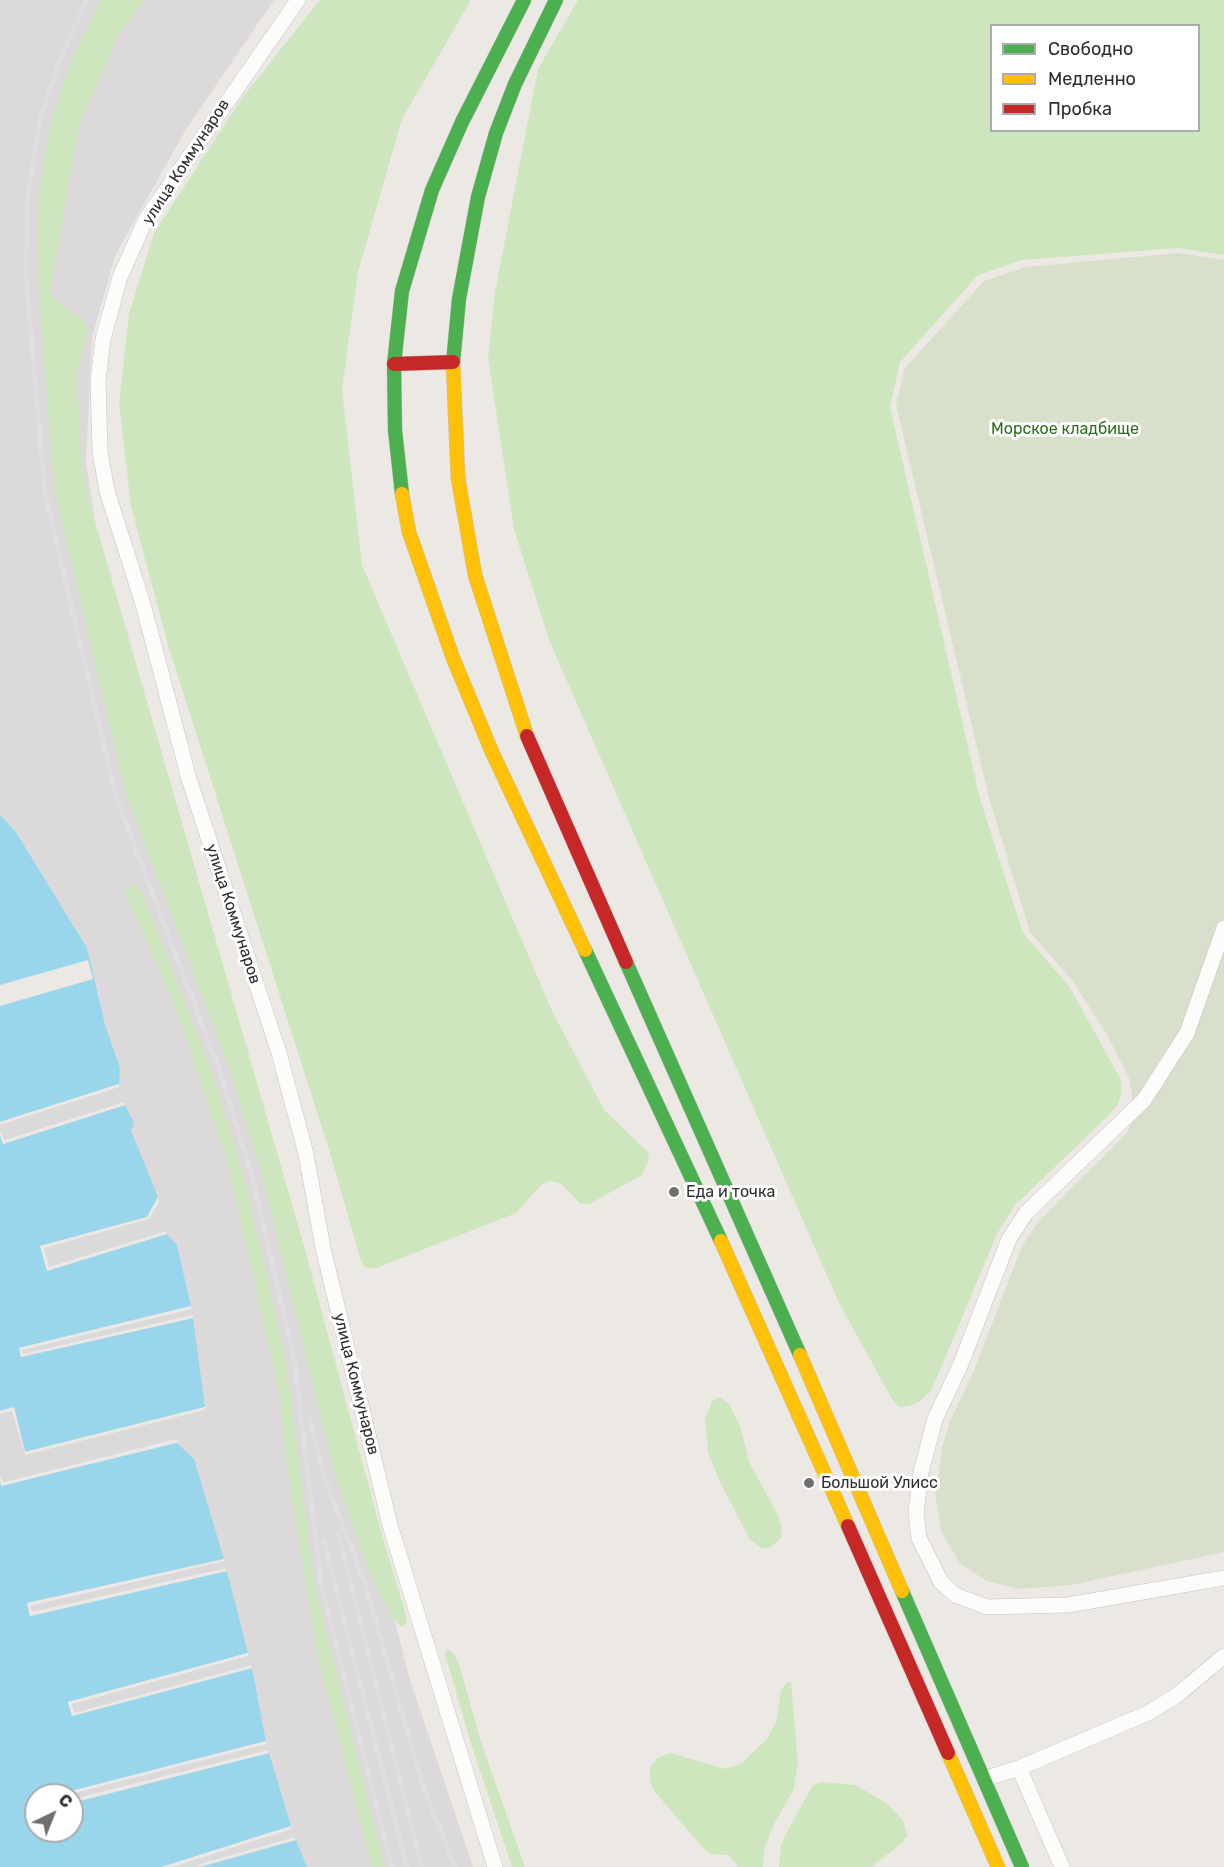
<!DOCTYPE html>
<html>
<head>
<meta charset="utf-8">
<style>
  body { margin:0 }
  #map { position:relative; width:1224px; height:1867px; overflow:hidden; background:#ece8e4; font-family:Rubik,sans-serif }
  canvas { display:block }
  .legend { position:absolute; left:990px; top:24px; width:210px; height:108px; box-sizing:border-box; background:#fff; border:2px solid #ababab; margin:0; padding:8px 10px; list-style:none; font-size:18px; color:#2e2e2e }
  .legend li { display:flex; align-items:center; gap:12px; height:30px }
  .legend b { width:30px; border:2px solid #ababab }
  .north { position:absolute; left:24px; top:1783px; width:60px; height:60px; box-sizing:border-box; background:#fff; border:2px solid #ababab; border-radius:50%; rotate:43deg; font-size:16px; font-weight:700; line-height:24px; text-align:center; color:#2e2e2e }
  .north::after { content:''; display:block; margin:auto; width:21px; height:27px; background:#706f6e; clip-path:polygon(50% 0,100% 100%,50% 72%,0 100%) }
</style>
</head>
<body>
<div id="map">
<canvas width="1224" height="1867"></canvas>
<ul class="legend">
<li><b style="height:8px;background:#4caf50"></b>Свободно</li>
<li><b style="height:8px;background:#ffc107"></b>Медленно</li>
<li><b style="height:8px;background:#c62828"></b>Пробка</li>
</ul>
<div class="north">С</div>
</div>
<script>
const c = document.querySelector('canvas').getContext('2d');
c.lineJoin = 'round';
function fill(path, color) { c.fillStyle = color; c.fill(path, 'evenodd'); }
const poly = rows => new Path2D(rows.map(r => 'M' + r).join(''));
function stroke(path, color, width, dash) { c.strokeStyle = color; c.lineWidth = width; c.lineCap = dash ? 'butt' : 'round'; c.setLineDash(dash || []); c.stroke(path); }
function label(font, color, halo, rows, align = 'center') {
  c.font = font + ' Rubik,sans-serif'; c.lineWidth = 6; c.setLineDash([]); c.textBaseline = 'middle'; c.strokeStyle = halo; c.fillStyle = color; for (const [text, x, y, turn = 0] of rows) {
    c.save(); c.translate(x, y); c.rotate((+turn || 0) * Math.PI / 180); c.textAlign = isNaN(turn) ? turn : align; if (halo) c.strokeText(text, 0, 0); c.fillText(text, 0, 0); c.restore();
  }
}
const industrial = poly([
  [0,0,274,0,185,131,115,256,92,337,86,461,110,622,271,1143,410,1680,473,1867,307,1867,295,1840,201,1867,162,1867,290,1826,75,1802,71,1791,266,1741,251,1668,72,1716,68,1702,247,1653,227,1571,30,1616,27,1603,194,1459,188,1453,177,1443,1,1486,0,1480,0,1411,14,1407,25,1452,205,1407,21,1357,19,1348,191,1306,177,1245,47,1270,40,1246,131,1131,134,1123,3,1144,0,1135,0,1122,118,1084,120,1068,105,1024,87,948,16,832,0,815]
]);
const green = poly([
  [101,0,144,0,120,32,80,123,50,292,61,305,83,319,88,328,77,375,81,456,88,497,304,1246,382,1535,407,1619,405,1625,401,1627,392,1618,371,1576,335,1475,262,1175,230,1070,125,791,54,487,38,279,37,204,51,122,72,59],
  [320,0,471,0,402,119,358,272,342,390,362,565,552,1011,604,1110,648,1152,649,1160,642,1175,589,1204,581,1204,560,1183,550,1181,542,1184,516,1213,374,1269,365,1267,361,1261,330,1153,168,645,131,506,119,403,129,314,154,233,242,98],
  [578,0,1224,0,1224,255,1178,248,1022,260,978,275,900,362,890,407,980,799,1023,933,1069,986,1120,1078,1122,1091,1118,1104,1109,1115,1015,1205,997,1234,932,1389,921,1401,909,1406,899,1407,892,1399,839,1303,549,640,514,529,488,358,495,292,538,69],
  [992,26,1198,26,1198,130,992,130],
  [134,884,143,894,213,1075,244,1177,286,1359,314,1581,385,1867,372,1867,318,1658,286,1460,280,1396,227,1162,178,1014,126,895,125,891],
  [720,1397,729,1404,740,1426,750,1464,778,1515,782,1528,781,1538,769,1548,761,1548,750,1540,719,1480,708,1452,705,1419,712,1401],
  [447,1649,453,1653,459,1664,481,1742,525,1867,512,1867,472,1747,445,1654],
  [788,1681,791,1683,798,1764,793,1791,774,1824,764,1850,763,1867,738,1867,729,1855,711,1854,703,1848,655,1792,650,1781,650,1768,657,1758,670,1753,725,1769,742,1763,767,1739,776,1722,781,1690],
  [821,1782,855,1785,885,1802,903,1820,907,1836,902,1843,871,1867,779,1867,781,1845,786,1834,813,1785]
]);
const cemetery = poly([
  [1178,253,1224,260,1224,1552,1071,1585,1020,1589,986,1581,959,1562,941,1531,935,1494,943,1444,950,1421,973,1373,1022,1246,1038,1222,1127,1133,1135,1112,1129,1078,1106,1033,1074,983,1030,932,989,798,896,405,905,368,984,281,1026,267]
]);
const water = poly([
  [0,815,16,832,87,948,105,1024,120,1068,119,1084,0,1122],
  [125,1105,134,1123,131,1131,158,1197,147,1217,40,1246,47,1270,167,1234,177,1245,191,1306,19,1348,21,1357,193,1318,205,1407,25,1452,14,1408,0,1411,0,1135,3,1144],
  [176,1442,194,1459,224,1559,27,1603,30,1616,227,1571,248,1653,68,1702,72,1716,252,1668,266,1741,72,1791,76,1802,269,1753,291,1826,162,1867,0,1867,0,1480,2,1486],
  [36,1795,72,1795,72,1831,36,1831],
  [296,1840,307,1867,201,1867]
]);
const pier = poly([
  [88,960,93,979,0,1006,0,985],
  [119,1084,119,1087,0,1125,0,1122],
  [124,1102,125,1105,3,1144,0,1135,0,1132,5,1140],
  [158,1197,159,1202,149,1219,44,1248,49,1267,166,1231,167,1234,47,1271,40,1246,147,1217],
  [191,1306,192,1309,22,1350,23,1354,192,1315,193,1318,21,1357,19,1348],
  [14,1407,25,1452,205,1407,205,1410,25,1455,12,1411,0,1414,0,1411],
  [176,1439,180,1442,1,1486,0,1480,0,1477,4,1482],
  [224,1559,225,1561,30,1606,32,1612,226,1568,227,1571,30,1616,27,1603],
  [248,1653,248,1656,72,1704,74,1713,251,1665,252,1668,72,1716,68,1702],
  [266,1741,266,1744,75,1793,77,1798,268,1750,269,1753,75,1802,71,1791],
  [291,1826,292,1829,172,1867,162,1867],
  [295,1837,295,1840,198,1867,200,1864]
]);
const street = poly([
  [298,0,146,219,120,277,103,339,98,381,100,452,107,491,143,604,189,779,279,1053,306,1154,323,1248,390,1525,495,1867],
  [1224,928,1187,1033,1144,1100,1026,1213,1009,1239,960,1366,935,1419,921,1472,916,1513,919,1538,941,1582,955,1595,987,1607,1068,1605,1224,1578],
  [1019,1768,1062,1867],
  [984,1779,1019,1768,1148,1713,1176,1696,1224,1656]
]);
const fast = poly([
  [453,363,459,299,478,197,496,133,515,84,556,0],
  [402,494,395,430,394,364,402,291,432,190,462,122,524,0],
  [585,950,721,1241],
  [626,962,800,1355],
  [902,1591,1022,1867]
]);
const slow = poly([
  [453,363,458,478,475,575,527,736],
  [402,494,409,532,453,658,492,752,585,950],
  [721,1241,848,1526],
  [800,1355,902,1591],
  [948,1753,998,1867]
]);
const jam = poly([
  [394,364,453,362],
  [527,736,626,962],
  [848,1526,948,1753]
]);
const rail = poly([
  [87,0,62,54,40,119,27,202,26,279,45,493,116,797,220,1072,252,1176,294,1358,321,1583,392,1867],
  [310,1419,324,1477,364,1581,425,1792,455,1867],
  [339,1535,422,1867],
  [324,1541,407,1867]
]);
const markers = [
  [674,1192,6,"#706f6e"],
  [809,1483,6,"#706f6e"]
];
const streetNames = [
  ["улица Коммунаров",186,162,-57],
  ["улица Коммунаров",233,914,72],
  ["улица Коммунаров",356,1384,76]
];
const parkNames = [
  ["Морское кладбище",1065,429]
];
const poiNames = [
  ["Еда и точка",686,1192],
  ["Большой Улисс",821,1483]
];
fill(industrial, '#dcd9db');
fill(green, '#cee6be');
fill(cemetery, '#d8e0cc');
fill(water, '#99d6ec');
fill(pier, '#ece8e4');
stroke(street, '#c5c4c5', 16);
stroke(fast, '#c6c5c4', 15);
stroke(slow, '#c6c5c4', 15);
stroke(jam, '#c6c5c4', 15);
stroke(street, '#fcfcfb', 15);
stroke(fast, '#4caf50', 14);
stroke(slow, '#ffc107', 14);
stroke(jam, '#c62828', 14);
stroke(rail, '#dfdfe1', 4.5);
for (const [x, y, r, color] of markers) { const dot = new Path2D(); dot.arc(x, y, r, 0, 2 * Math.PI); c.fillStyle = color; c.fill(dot); stroke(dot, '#fff', 2); }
label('16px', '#2e2e2e', '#fff', streetNames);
label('16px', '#2c6e1b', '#fff', parkNames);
label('16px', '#2e2e2e', '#fff', poiNames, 'left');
</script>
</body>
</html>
